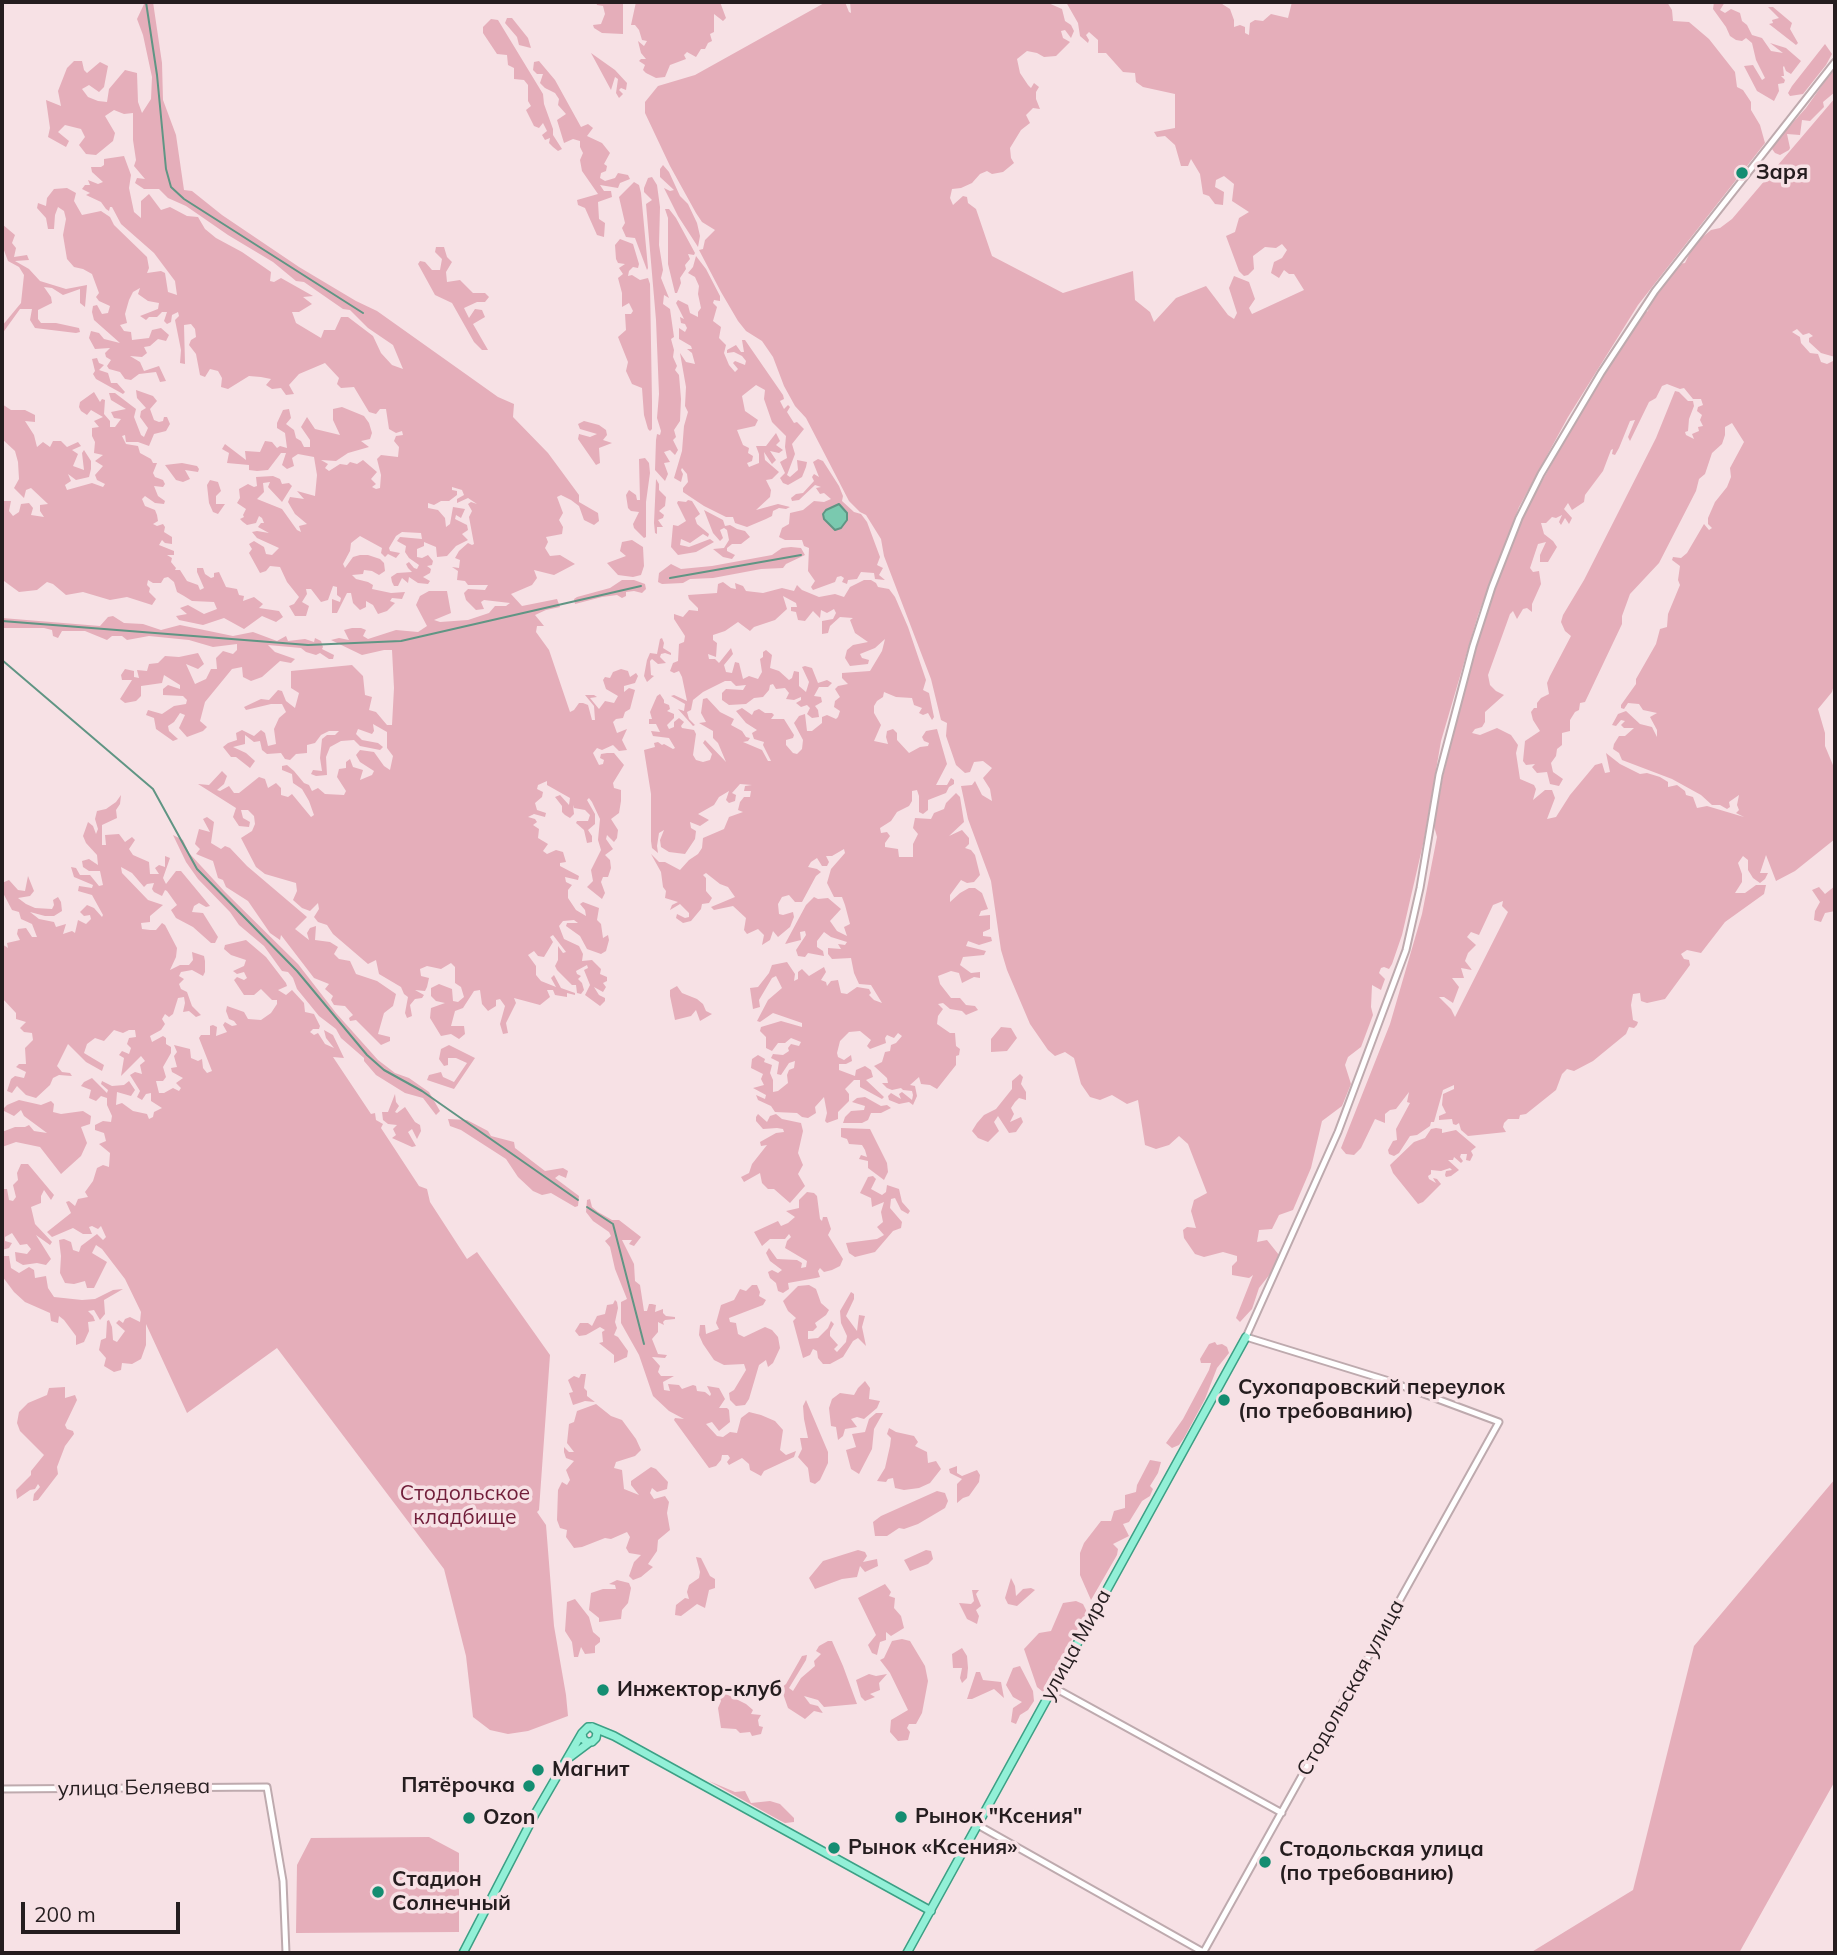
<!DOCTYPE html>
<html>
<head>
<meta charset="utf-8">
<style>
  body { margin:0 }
  #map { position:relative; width:1837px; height:1955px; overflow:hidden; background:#f7e1e5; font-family:Mulish,sans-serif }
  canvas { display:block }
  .frame { position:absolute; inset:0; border:4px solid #251d1f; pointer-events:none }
  .scale { position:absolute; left:21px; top:1902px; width:159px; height:32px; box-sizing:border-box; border:4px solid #251d1f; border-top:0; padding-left:9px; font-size:21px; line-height:24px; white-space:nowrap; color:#251d1f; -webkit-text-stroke:5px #f7e1e5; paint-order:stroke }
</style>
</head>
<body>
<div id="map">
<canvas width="1837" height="1955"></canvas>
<div class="frame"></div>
<div class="scale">200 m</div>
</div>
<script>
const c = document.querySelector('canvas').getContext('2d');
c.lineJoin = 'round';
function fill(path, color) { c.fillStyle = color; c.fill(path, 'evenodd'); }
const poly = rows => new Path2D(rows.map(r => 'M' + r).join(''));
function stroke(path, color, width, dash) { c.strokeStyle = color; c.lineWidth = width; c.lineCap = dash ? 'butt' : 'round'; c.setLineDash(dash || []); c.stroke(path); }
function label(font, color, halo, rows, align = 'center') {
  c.font = font + ' Mulish,sans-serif'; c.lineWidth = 7; c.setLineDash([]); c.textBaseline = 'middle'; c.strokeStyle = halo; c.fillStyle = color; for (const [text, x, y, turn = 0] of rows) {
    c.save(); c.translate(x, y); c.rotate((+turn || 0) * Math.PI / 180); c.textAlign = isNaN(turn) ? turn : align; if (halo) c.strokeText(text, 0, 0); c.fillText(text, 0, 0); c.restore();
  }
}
const green = poly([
  [145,2,153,2,162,63,163,100,176,135,184,190,192,191,222,215,299,267,356,301,377,311,498,397,514,404,513,417,548,453,579,495,579,502,598,513,599,521,594,525,584,520,579,506,571,500,561,495,557,497,563,513,559,520,563,527,562,534,546,537,548,542,545,548,550,556,560,555,575,564,554,575,534,570,537,578,532,585,511,594,522,606,557,599,560,607,546,610,535,615,544,626,537,626,536,632,549,650,570,712,574,710,579,703,583,703,588,705,592,720,595,720,594,706,585,695,594,695,597,697,590,698,599,709,605,701,614,703,618,696,606,689,603,680,605,677,610,678,613,672,621,669,628,671,630,677,636,673,638,676,635,683,624,686,624,692,629,688,635,690,630,709,625,712,623,718,616,719,613,722,617,733,627,729,622,740,627,750,619,751,613,745,602,750,597,748,593,753,599,765,603,764,604,760,600,758,601,754,607,753,614,753,624,765,613,783,614,788,621,790,621,801,619,813,611,819,618,830,617,838,614,842,607,835,606,839,613,849,605,855,610,860,611,868,608,877,603,877,601,882,605,893,602,899,587,887,593,881,591,870,601,850,598,840,600,819,592,802,589,798,587,800,595,814,595,824,588,830,592,836,592,842,587,843,584,830,576,823,577,821,588,821,590,815,585,810,574,808,573,805,574,814,570,818,565,815,562,812,562,806,555,797,560,795,569,805,570,798,547,785,547,781,538,785,537,789,543,792,542,797,535,803,537,810,546,813,545,817,534,814,528,817,535,819,537,822,533,825,539,829,538,838,548,844,543,851,547,854,556,850,563,852,566,862,560,863,560,866,579,876,578,880,565,877,566,882,572,885,568,890,568,898,576,910,586,916,585,910,580,904,583,902,599,908,597,920,601,924,603,938,608,935,609,940,606,951,601,954,587,949,580,936,566,926,567,923,578,923,574,920,563,921,559,926,564,939,579,946,583,954,582,961,592,960,601,969,600,974,607,977,607,981,603,983,606,987,603,992,594,987,599,995,605,998,605,1001,600,1006,585,995,590,985,584,970,588,968,587,965,576,971,577,974,581,976,578,979,582,983,584,990,581,994,577,993,576,985,572,985,557,970,555,966,558,960,558,946,563,953,566,952,553,935,550,937,553,942,544,957,538,956,534,951,528,955,536,966,536,975,541,981,556,987,551,978,554,975,561,988,575,993,575,995,567,993,567,997,555,995,553,990,547,990,550,997,540,1005,514,998,516,1003,506,1023,508,1033,503,1034,500,1024,505,1006,500,999,496,1000,496,1006,488,1011,482,1004,480,990,474,991,463,1008,455,1011,451,1026,464,1026,465,1034,459,1039,451,1034,441,1036,430,1018,431,1008,445,1003,436,1001,431,996,431,988,439,984,452,989,453,1001,458,1002,464,997,461,987,455,983,455,967,451,963,441,969,427,966,420,969,421,976,429,978,427,987,425,991,415,990,424,995,422,998,415,999,410,1005,412,1016,407,1018,405,1013,408,997,404,994,401,987,379,974,376,960,368,964,333,934,327,925,318,922,314,917,319,909,318,903,310,911,302,908,293,900,297,891,296,883,265,874,256,867,241,838,252,831,255,824,254,816,248,810,241,810,243,818,250,822,249,827,239,826,233,817,236,808,198,784,209,785,222,771,227,776,224,784,217,790,220,791,229,786,234,793,239,793,259,777,265,779,268,788,276,783,281,788,281,795,288,797,292,794,311,817,314,815,309,801,302,789,293,783,292,774,282,770,282,766,287,765,294,771,304,783,309,785,312,791,318,788,325,794,344,795,346,791,337,777,339,769,346,768,346,762,350,759,353,767,363,770,360,780,372,775,374,771,360,762,356,755,360,750,374,752,384,766,390,770,393,756,387,748,387,732,373,724,374,731,372,734,358,729,356,734,362,740,378,743,383,747,380,750,360,746,354,740,341,741,330,747,326,757,327,775,316,776,311,774,313,770,322,771,320,758,322,739,327,735,335,735,339,731,329,731,321,735,315,743,307,745,307,753,296,754,290,760,285,759,281,753,267,754,262,750,260,741,254,742,245,735,245,744,233,747,246,753,255,761,250,768,236,757,231,757,223,747,228,743,237,740,236,733,242,730,254,736,261,730,265,733,268,746,276,744,274,729,279,718,286,712,282,704,271,704,246,710,244,707,261,699,269,700,278,690,282,691,286,701,295,708,299,693,291,688,291,671,352,665,363,676,365,695,372,697,369,710,376,712,387,725,392,725,394,688,392,650,384,650,362,655,331,640,339,638,349,640,344,630,352,628,361,628,366,630,363,636,368,639,396,630,418,632,427,626,416,605,420,596,429,591,447,591,451,613,434,620,440,622,468,620,489,613,495,606,506,606,510,603,484,600,481,602,484,609,476,610,466,600,464,593,468,589,485,590,488,585,468,585,465,581,457,580,458,571,452,567,459,568,460,560,455,558,459,551,468,543,472,545,474,544,469,517,472,511,468,504,471,502,477,504,468,498,457,503,457,499,464,495,462,490,452,487,452,490,457,491,457,495,449,501,441,501,434,505,428,503,428,508,438,510,445,518,446,527,450,524,453,507,465,509,461,518,456,515,455,519,467,525,468,530,462,534,468,540,456,546,447,556,437,557,436,547,424,542,424,546,417,549,417,557,422,558,428,555,433,561,432,565,427,566,431,569,430,573,423,577,430,581,428,584,418,583,409,577,408,583,402,578,398,586,394,586,392,582,391,577,397,573,412,572,408,568,406,564,409,562,414,568,417,569,419,565,409,558,405,552,406,546,397,541,400,537,422,539,421,533,402,532,396,536,389,548,390,551,400,553,396,558,388,554,385,557,381,553,382,548,360,536,351,543,350,551,343,564,345,568,353,557,360,555,368,555,380,559,384,563,385,571,379,575,372,571,364,570,363,574,352,575,356,579,368,582,373,585,372,589,391,593,405,592,402,599,392,598,390,601,395,603,387,611,378,614,373,605,366,601,366,607,360,610,353,603,351,593,347,593,337,613,332,613,332,599,340,602,341,598,337,595,337,587,333,586,328,600,321,602,311,589,306,589,307,594,302,602,309,606,306,616,295,616,289,606,294,604,299,597,287,582,280,567,270,566,266,571,260,573,249,553,252,549,249,544,254,541,264,547,266,554,272,555,279,548,257,538,252,532,257,531,269,533,258,527,261,523,264,523,262,518,259,516,256,523,247,525,243,522,240,519,244,517,243,515,246,509,237,503,240,498,239,489,248,484,254,487,257,486,256,477,273,476,280,479,282,484,289,483,292,486,282,502,268,487,270,482,263,483,264,492,257,499,282,509,297,530,301,532,299,526,307,524,295,514,288,502,290,497,304,499,297,491,315,496,317,475,314,457,298,454,292,458,294,466,287,469,282,465,286,453,281,453,268,470,257,471,249,470,249,465,227,463,229,453,222,449,225,444,246,460,245,451,260,452,265,441,272,442,277,448,280,446,287,448,285,433,277,428,277,423,283,410,289,409,291,418,286,424,294,430,296,438,301,441,304,447,310,447,310,440,301,427,307,417,315,429,340,435,333,420,333,409,342,407,364,416,369,423,372,433,370,439,361,441,369,447,348,453,336,461,321,460,328,464,325,468,329,471,340,464,347,465,350,462,357,464,363,460,377,472,371,479,376,484,372,487,376,489,380,488,381,475,377,459,381,455,398,457,399,447,394,441,396,436,403,435,402,431,396,433,389,429,386,409,380,409,376,414,369,412,354,387,341,388,337,384,339,378,325,363,299,374,289,385,294,394,286,395,281,388,272,389,266,385,271,379,261,377,249,376,228,389,221,387,222,378,218,371,210,369,205,377,200,375,196,354,189,345,191,340,196,337,195,329,191,324,184,325,185,364,180,363,181,350,175,320,179,316,178,312,172,315,171,322,167,324,164,321,167,312,162,312,157,317,149,317,146,320,140,316,158,309,159,303,148,301,138,294,140,288,133,292,129,300,125,314,127,323,120,325,124,331,131,332,132,340,149,338,152,330,161,328,169,335,166,341,158,339,150,346,144,347,147,353,142,357,130,356,140,362,144,371,159,366,166,381,160,382,156,372,139,374,131,380,125,379,120,372,109,369,107,366,111,360,106,357,105,353,110,348,95,349,89,338,91,331,99,333,104,339,120,343,94,320,92,312,93,306,97,305,102,314,108,313,110,306,99,301,96,297,99,293,92,274,83,269,74,267,67,259,63,235,66,219,64,211,58,207,55,215,54,229,48,229,46,218,37,208,38,203,46,206,47,198,54,189,67,188,76,193,74,201,82,215,101,211,110,217,114,225,147,257,149,268,147,273,161,271,165,273,168,292,177,295,175,281,154,253,121,224,112,207,110,207,109,211,106,209,101,202,86,195,90,193,82,189,85,185,90,185,88,180,98,184,103,182,92,172,91,167,101,167,104,165,104,159,124,156,131,175,129,188,134,212,141,218,141,201,149,194,161,210,170,207,187,216,198,217,205,229,216,238,242,252,271,272,270,281,274,282,281,278,313,296,303,297,312,304,299,312,292,312,296,323,321,338,324,330,335,330,341,317,348,317,373,336,381,353,392,365,403,369,393,345,368,328,350,310,343,309,304,282,296,281,273,262,228,235,186,206,168,198,159,189,144,189,135,183,137,178,145,179,134,166,136,160,133,140,133,113,124,114,114,110,105,116,115,133,113,141,96,155,86,154,79,145,85,137,81,129,65,125,58,132,69,141,66,147,48,137,50,128,46,100,61,106,58,91,67,68,74,61,82,61,84,70,87,73,100,62,108,66,104,87,99,92,89,85,82,89,88,97,98,101,107,102,109,89,125,70,137,73,138,102,142,113,151,99,152,77,143,35,137,19],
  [596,2,620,2,623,4,623,34,602,33,594,28,593,25,601,24,605,14,603,6,597,5],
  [636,2,720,2,726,18,723,21,714,14,714,32,710,34,712,41,708,43,705,49,701,49,696,57,687,52,684,55,686,59,670,65,665,77,656,78,646,73,643,70,645,65,639,61,641,59,646,59,641,53,638,41,644,46,647,41,642,40,639,30,635,25,631,25],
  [826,2,845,2,849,12,851,13,850,2,1046,2,1062,9,1065,21,1071,25,1074,31,1071,38,1065,30,1061,31,1063,38,1070,42,1056,56,1044,57,1037,53,1027,51,1017,59,1020,73,1028,85,1031,88,1034,83,1039,87,1036,92,1036,99,1040,109,1033,108,1026,115,1030,123,1021,130,1010,148,1011,158,1014,163,1003,172,992,174,987,171,980,174,972,183,961,188,952,189,950,198,953,205,963,196,967,197,968,203,976,209,992,256,1063,293,1133,271,1135,300,1150,312,1154,322,1176,298,1206,286,1228,315,1234,319,1237,313,1229,288,1234,276,1249,282,1255,299,1249,308,1252,314,1304,290,1294,274,1289,274,1284,270,1279,278,1271,273,1274,262,1282,258,1287,250,1282,244,1276,248,1265,247,1253,256,1254,269,1248,275,1244,276,1239,271,1226,236,1235,232,1239,218,1249,212,1232,201,1234,184,1224,176,1216,180,1215,187,1224,192,1223,205,1215,204,1209,196,1203,194,1200,174,1191,159,1188,166,1181,166,1175,145,1165,136,1157,137,1154,132,1175,128,1175,94,1143,87,1136,82,1135,73,1123,72,1106,53,1098,53,1098,40,1089,32,1086,35,1089,40,1088,43,1080,36,1078,23,1066,2,1219,2,1230,9,1234,20,1234,27,1240,25,1245,27,1245,33,1249,35,1250,23,1255,20,1263,21,1271,14,1288,18,1292,2,1667,2,1672,10,1673,21,1689,22,1709,39,1735,72,1737,87,1743,90,1751,102,1751,110,1760,125,1765,143,1638,305,1568,417,1519,507,1478,615,1441,741,1424,840,1402,935,1392,964,1389,969,1384,967,1381,968,1379,973,1385,979,1381,990,1372,985,1371,1007,1373,1015,1361,1047,1348,1057,1345,1065,1351,1084,1342,1106,1322,1121,1311,1168,1293,1210,1279,1215,1272,1229,1259,1230,1257,1242,1267,1240,1279,1255,1270,1274,1259,1288,1252,1309,1240,1322,1236,1318,1253,1275,1249,1278,1232,1275,1232,1266,1237,1261,1237,1256,1223,1252,1204,1257,1195,1254,1184,1238,1183,1230,1187,1227,1196,1228,1191,1211,1194,1200,1207,1193,1188,1144,1179,1136,1169,1145,1156,1149,1145,1145,1138,1100,1127,1104,1112,1095,1100,1100,1090,1097,1081,1084,1074,1058,1065,1052,1055,1056,1048,1050,1030,1024,1007,970,1001,950,991,881,968,819,961,786,972,785,975,781,982,795,992,801,990,789,983,778,992,768,983,761,974,762,970,772,965,773,956,765,946,736,947,723,941,720,931,679,884,556,881,539,866,515,860,512,849,501,806,418,795,406,784,386,773,357,762,341,746,331,738,321,721,292,699,250,703,249,705,240,715,230,702,222,696,213,670,166,645,113,645,102,658,86,695,75],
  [1714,2,1725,2,1720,10,1725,13,1731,9,1740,13,1742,21,1747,25,1752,35,1762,38,1771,51,1783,53,1770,43,1786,48,1801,61,1791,74,1786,71,1784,66,1783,67,1784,76,1781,76,1785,80,1784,83,1778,84,1779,91,1774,101,1757,91,1744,66,1753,65,1762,80,1765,78,1756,60,1752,43,1746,38,1742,41,1736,40,1730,36,1726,27,1713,9],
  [1768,7,1773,7,1792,23,1790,29,1798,43,1796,45,1769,24,1773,23,1772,20,1779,18],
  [507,18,512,18,528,38,531,48,519,45,517,37,505,23],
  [491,19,498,20,543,94,544,104,553,129,553,135,562,149,558,151,553,147,549,143,550,138,545,140,542,135,547,131,543,123,539,128,534,126,526,110,531,106,528,101,528,85,524,80,514,79,514,68,508,65,507,55,497,54,483,33,483,27],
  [1825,44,1832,54,1826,65,1803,94,1790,96,1788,93,1792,86],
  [591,53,615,70,627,83,626,90,621,88,619,90,623,94,619,98,616,93,618,79,615,77,611,90],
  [539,61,555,80,581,127,588,124,593,128,587,136,602,143,610,153,604,164,607,166,606,171,601,173,600,178,605,181,615,178,618,173,628,175,630,179,620,183,618,188,600,185,604,191,611,191,612,197,598,202,599,219,605,223,604,237,597,235,585,208,578,205,577,200,598,194,582,171,580,160,583,153,580,147,580,141,573,139,564,143,557,120,566,114,558,105,559,99,555,93,545,88,540,83,543,74,537,74,533,70,534,62],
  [1835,67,1835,92,1823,102,1824,107,1810,121,1802,120,1800,135,1787,134,1790,148,1789,150,1780,155,1775,153,1772,149,1779,138,1806,108],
  [1835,98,1835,357,1821,353,1809,342,1809,338,1813,336,1809,333,1803,335,1797,329,1792,332,1800,337,1801,343,1810,353,1818,354,1821,362,1827,364,1835,360,1835,681,1832,692,1818,709,1825,733,1825,746,1835,770,1833,785,1835,792,1835,839,1795,871,1776,881,1766,855,1760,873,1768,873,1765,879,1760,883,1753,878,1748,870,1748,860,1743,856,1738,863,1742,874,1742,882,1735,893,1745,893,1756,885,1766,885,1764,894,1725,922,1701,953,1687,950,1681,954,1684,959,1689,960,1690,965,1665,999,1647,1003,1641,1001,1640,993,1633,994,1631,1005,1633,1020,1638,1022,1637,1025,1634,1028,1629,1027,1626,1034,1593,1061,1574,1071,1567,1069,1562,1074,1556,1090,1526,1114,1520,1115,1519,1119,1508,1119,1504,1123,1503,1127,1506,1132,1468,1136,1461,1130,1459,1123,1456,1125,1453,1124,1452,1119,1439,1120,1439,1116,1446,1113,1442,1105,1443,1094,1454,1089,1454,1085,1443,1090,1434,1122,1431,1122,1430,1126,1417,1135,1410,1136,1399,1153,1394,1156,1389,1154,1388,1150,1393,1141,1397,1140,1396,1129,1410,1103,1407,1102,1409,1092,1396,1109,1390,1110,1385,1114,1385,1123,1375,1119,1361,1148,1354,1155,1346,1154,1341,1148,1390,1024,1422,914,1437,837,1434,826,1443,776,1474,652,1489,602,1525,512,1591,393,1628,339,1642,314,1648,311,1649,303,1655,295,1679,264,1685,263,1694,244,1711,230,1720,228,1732,219],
  [1667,384,1680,389,1684,388,1693,399,1701,399,1703,405,1698,407,1697,411,1702,415,1700,420,1703,426,1698,427,1699,431,1692,434,1694,439,1686,435,1685,432,1688,431,1689,419,1694,406,1693,401,1688,401,1679,392,1675,391,1656,438,1584,580,1563,615,1561,622,1565,631,1571,636,1550,676,1547,683,1549,694,1541,698,1537,703,1537,708,1534,708,1531,712,1533,720,1540,731,1525,741,1523,761,1526,765,1535,764,1532,767,1537,773,1547,772,1550,784,1559,786,1563,779,1553,772,1551,763,1556,756,1557,749,1562,745,1562,733,1570,731,1570,720,1575,712,1579,710,1580,703,1585,702,1622,624,1622,616,1630,594,1659,563,1696,491,1699,479,1705,474,1712,453,1722,444,1725,435,1725,427,1732,423,1744,442,1730,468,1731,477,1727,487,1715,502,1708,518,1708,524,1712,528,1709,530,1704,524,1687,553,1681,558,1673,557,1672,560,1680,566,1678,580,1680,585,1668,614,1667,627,1660,629,1656,644,1636,679,1636,684,1621,705,1621,708,1624,709,1628,703,1639,704,1643,710,1657,713,1650,717,1657,730,1657,737,1652,727,1640,724,1626,711,1618,714,1612,725,1616,726,1621,720,1625,721,1621,725,1624,728,1634,728,1625,736,1619,736,1614,744,1613,749,1619,753,1622,760,1672,779,1701,795,1712,805,1720,805,1727,809,1730,807,1729,802,1739,795,1737,805,1739,810,1736,813,1744,817,1707,806,1697,808,1693,797,1686,795,1685,791,1677,785,1668,787,1668,782,1660,777,1647,773,1640,774,1620,764,1606,753,1610,772,1605,773,1602,763,1595,765,1570,795,1556,817,1547,819,1555,798,1552,790,1545,790,1533,800,1536,789,1534,785,1520,779,1516,753,1518,745,1511,735,1497,728,1480,735,1472,733,1475,729,1482,727,1485,722,1485,712,1504,695,1496,691,1490,685,1488,675,1510,614,1513,611,1517,619,1523,609,1527,608,1532,612,1532,604,1541,584,1539,571,1533,572,1530,568,1538,544,1546,542,1540,555,1540,562,1548,562,1557,547,1553,541,1544,534,1541,523,1546,523,1552,517,1556,518,1562,515,1559,522,1561,525,1565,518,1569,524,1572,518,1564,509,1568,503,1572,510,1584,502,1585,495,1603,471,1611,450,1613,449,1612,454,1615,455,1619,448,1630,421,1635,420,1628,437,1630,441,1649,402,1656,398,1662,386],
  [1503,901,1502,906,1508,912,1455,1017,1451,1009,1439,997,1444,997,1453,1003,1459,987,1452,978,1464,978,1461,968,1472,970,1465,961,1468,953,1476,945,1467,937,1471,932,1479,935,1493,905],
  [663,165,669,172,680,196,688,204,697,223,700,236,698,247,678,216,664,188,670,191,674,190,660,177,660,169],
  [652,177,657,185,660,207,659,245,663,270,661,278,669,298,664,295,663,304,670,309,674,337,671,339,674,350,673,357,677,366,675,370,679,375,681,399,680,421,674,430,676,437,673,440,678,450,675,455,670,450,664,452,670,462,664,463,668,474,665,481,655,470,656,440,657,434,660,435,661,431,657,418,659,394,656,320,646,204,652,200,644,192,644,188,648,178],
  [634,182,639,185,641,193,648,268,647,270,635,238,626,237,622,228,625,223,619,197],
  [665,209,669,209,676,218,695,253,694,255,688,254,690,259,685,265,686,269,680,278,681,283,677,293,675,293,668,264,668,218],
  [2,224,15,235,12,243,16,248,14,257,27,255,29,260,15,261,29,269,40,281,66,289,87,285,85,307,80,303,80,289,63,295,52,288,44,287,51,297,52,303,38,310,38,319,41,323,56,323,79,328,80,332,76,333,35,328,30,320,32,309,20,309,2,334,2,326,21,303,24,275,19,267,8,261,2,245,4,232],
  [620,239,633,244,639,264,638,268,633,267,629,271,628,276,632,275,640,280,648,278,650,284,652,402,652,429,650,431,648,429,644,415,642,388,632,384,626,371,628,362,618,337,626,330,625,314,631,314,633,311,629,303,622,307,622,293,618,278,623,274,619,268,625,264,618,263,616,259,615,245],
  [436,247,444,247,447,257,452,262,446,272,447,282,460,280,473,293,485,293,489,297,485,302,477,302,464,308,469,318,475,309,482,310,485,317,473,324,488,350,482,350,474,342,452,303,435,295,418,264,420,261,425,262,432,270,440,270,442,259,435,252],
  [696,256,706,269,720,296,720,301,714,300,713,303,717,307,713,321,721,327,719,338,726,345,724,353,729,365,735,372,738,369,733,363,735,361,745,365,746,361,742,356,734,352,727,353,727,350,736,345,741,352,744,352,742,340,745,340,783,395,784,399,780,401,784,409,788,405,790,407,787,412,794,423,797,422,804,429,792,444,795,454,787,475,790,477,798,470,797,460,807,462,806,467,802,477,788,485,783,483,780,478,785,473,780,462,787,458,785,447,786,436,772,422,764,399,765,390,756,385,742,396,745,411,758,420,755,426,737,430,743,445,749,448,748,453,753,456,752,461,747,463,749,467,759,463,759,454,756,446,766,446,776,433,780,441,776,445,783,450,779,453,770,451,776,460,772,464,764,452,765,460,779,472,772,479,766,480,771,490,770,497,756,510,778,504,790,507,786,509,779,508,773,511,772,516,766,519,747,527,735,523,733,517,726,517,704,506,683,492,683,488,688,482,687,474,682,468,681,470,683,474,681,482,674,478,682,451,684,426,688,412,685,406,686,387,680,353,686,362,695,364,692,353,687,349,692,349,691,346,679,339,679,328,685,332,687,328,685,324,681,323,680,317,684,319,676,303,678,300,688,305,690,313,698,317,698,312,701,308,698,294,699,286,695,277,688,273,693,267],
  [97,358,99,363,104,365,99,370,108,373,111,383,117,383,125,392,123,394,96,379,93,374,95,371,92,359],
  [136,390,153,396,157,401,150,409,154,420,159,422,163,421,164,417,167,417,170,424,166,431,154,434,149,446,138,442,126,442,125,435,122,436,126,444,138,446,140,453,151,459,153,463,157,463,153,473,155,477,163,480,165,484,163,487,154,486,158,496,165,501,164,504,155,503,145,496,142,499,145,506,155,510,157,515,158,521,153,524,157,526,163,524,165,527,164,532,172,537,172,544,165,543,162,540,159,545,174,551,174,555,167,555,172,558,171,562,176,568,175,570,180,570,187,581,198,585,200,590,204,588,197,572,197,568,203,568,205,574,211,578,214,577,214,573,219,572,226,587,237,589,239,595,244,596,243,601,254,597,263,604,259,608,279,611,283,617,276,622,262,616,244,629,224,618,203,625,179,620,176,616,187,614,180,608,188,605,204,614,217,609,214,602,192,601,184,596,177,592,174,582,168,577,164,578,161,583,153,583,148,580,147,585,150,588,149,592,156,599,152,605,127,597,110,600,83,592,66,595,53,584,47,582,37,590,19,592,4,581,2,577,3,501,11,501,9,511,13,516,19,512,21,504,29,503,33,508,31,515,44,517,40,511,40,505,48,504,31,488,26,490,24,498,14,488,19,479,18,462,15,451,2,439,2,404,11,410,25,410,35,415,35,422,25,421,34,435,37,447,43,442,50,447,53,441,61,441,67,447,78,442,81,446,72,450,78,454,73,466,84,470,82,453,84,450,91,461,91,469,89,477,76,480,68,474,71,481,65,485,67,490,92,483,103,487,105,484,97,480,95,475,103,466,95,461,103,455,94,453,95,442,92,436,92,428,99,427,94,421,103,417,91,410,87,415,81,411,79,407,80,402,94,392,100,402,102,399,105,400,104,414,110,421,110,427,115,427,121,419,114,418,111,412,126,409,111,400,109,393,115,393,136,409,134,417,141,435,144,437,148,428,140,417,141,411,146,408,137,398],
  [584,421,599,425,606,430,607,435,603,440,612,443,599,448,600,463,596,465,578,439,579,434,590,437,597,434,580,429,578,424],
  [645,458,649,463,650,473,646,502,646,537,644,538,634,528,633,524,639,512,631,511,628,508,626,495,629,490,636,495,637,500,640,500,639,459],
  [818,459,823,461,839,486,843,496,842,501,854,512,861,514,867,522,880,557,877,565,883,568,879,575,885,580,875,579,874,573,861,572,857,579,848,580,847,584,842,582,844,578,841,576,837,577,835,582,813,590,811,587,815,581,808,571,809,548,804,546,802,540,785,540,779,537,782,528,789,524,790,513,803,510,814,501,824,502,831,499,824,493,820,494,816,488,821,487,815,485,799,500,792,501,791,498,796,494,803,493,814,481,812,477,814,474,819,477,813,462],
  [182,463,197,466,199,469,198,472,185,470,190,479,183,482,176,480,165,465],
  [656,479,659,484,659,490,666,497,665,506,659,511,664,515,663,518,658,520,663,527,657,527,657,534,655,533,654,523],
  [210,480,218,482,221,491,216,496,216,504,225,504,218,514,213,512,209,503,207,485],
  [688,500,692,501,700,514,695,518,697,524,709,534,708,537,703,534,690,543,681,539,680,545,689,547,710,539,714,542,696,552,678,555,671,547,673,525,678,526,686,521,677,503,678,501,686,502],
  [704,510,723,520,725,526,730,525,737,529,745,531,750,537,741,544,732,544,727,548,727,551,735,555,732,559,723,557,713,549,724,548,729,540,727,530,724,528,720,530,723,538,720,541,713,533],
  [632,540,643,547,644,566,641,575,633,577,618,575,607,563,626,556,620,551,622,542],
  [791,547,801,548,805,555,786,564,783,568,761,569,713,578,690,579,683,583,662,584,658,582,659,573,671,564,681,569,712,566,772,555,782,548],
  [622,580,634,580,645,584,646,589,642,593,634,591,626,592,626,596,622,598,617,595,602,597,575,604,574,599,577,597,610,588],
  [864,580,871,580,876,583,878,587,889,589,895,597,908,627,926,680,923,690,929,693,934,717,932,720,928,713,923,715,919,713,922,708,914,705,912,698,896,697,884,692,883,697,877,701,874,706,874,713,881,725,874,741,888,744,886,737,887,731,893,729,897,733,897,740,909,753,920,747,928,746,929,743,924,741,922,737,926,731,937,729,947,764,936,785,947,785,951,778,954,780,954,784,949,787,946,793,928,800,928,810,923,814,919,812,919,796,917,790,912,791,912,801,909,806,897,812,891,821,880,828,881,833,887,832,890,836,885,843,885,847,898,849,899,857,913,857,913,844,918,834,913,828,915,818,931,819,934,813,944,809,946,803,956,793,960,797,964,822,949,836,962,830,969,838,969,844,965,848,971,850,975,855,980,875,974,882,967,883,961,880,950,895,950,902,960,893,969,888,975,888,982,893,988,909,981,911,979,916,990,915,990,929,983,932,983,936,991,937,992,941,979,945,968,941,966,946,986,951,984,955,963,957,960,965,971,973,980,972,980,978,974,977,962,983,959,973,951,971,938,976,940,984,951,998,960,998,966,1005,975,1006,978,1010,966,1015,962,1011,950,1009,943,1003,938,1004,943,1009,938,1016,937,1024,950,1033,955,1033,956,1046,960,1049,959,1055,956,1056,956,1065,937,1089,930,1085,921,1084,919,1077,910,1085,915,1086,917,1096,913,1105,909,1102,899,1104,889,1100,888,1096,891,1093,901,1099,899,1094,902,1092,912,1100,913,1095,912,1091,903,1090,901,1088,892,1090,887,1088,882,1083,888,1083,887,1078,874,1066,882,1062,885,1052,890,1051,891,1045,896,1043,902,1036,898,1033,894,1038,887,1035,885,1038,886,1043,870,1049,867,1046,871,1040,860,1031,849,1032,840,1041,837,1053,838,1057,844,1060,851,1055,852,1061,846,1064,839,1064,839,1070,855,1076,856,1070,865,1066,871,1070,873,1077,866,1080,884,1097,882,1099,860,1087,860,1080,854,1080,845,1089,849,1094,849,1101,838,1112,838,1119,827,1123,825,1121,827,1113,824,1097,815,1107,816,1113,808,1118,802,1117,797,1113,775,1112,771,1106,758,1100,756,1095,765,1099,766,1095,753,1088,764,1085,761,1079,763,1074,751,1068,752,1059,758,1055,765,1059,764,1062,772,1065,770,1073,773,1080,773,1092,778,1091,788,1083,787,1075,789,1070,794,1068,795,1061,789,1063,781,1075,777,1074,779,1062,771,1058,773,1054,783,1055,789,1051,788,1048,791,1044,799,1046,801,1042,791,1038,785,1043,778,1043,772,1051,766,1048,766,1037,760,1031,761,1027,781,1021,802,1027,802,1023,773,1013,760,1022,757,1021,768,1000,782,988,776,976,772,978,759,1000,760,1007,753,1009,750,988,758,987,769,973,772,965,787,962,795,974,794,981,798,979,798,972,802,969,809,976,824,967,826,972,821,980,826,982,827,986,831,981,838,980,841,993,847,994,857,987,869,989,871,993,869,995,874,1000,882,1003,871,985,859,984,854,973,851,958,832,959,828,954,828,948,841,949,838,944,845,945,847,942,831,937,824,932,817,941,817,947,823,951,824,956,808,953,805,957,798,956,796,950,806,935,805,931,800,932,801,940,785,944,806,905,814,897,818,899,828,898,841,909,830,921,837,931,847,936,844,927,850,924,845,905,842,897,834,897,827,883,831,869,845,853,844,849,832,856,826,856,829,862,827,866,822,866,817,858,811,862,808,867,817,869,821,872,816,876,802,902,795,902,789,895,782,897,778,904,779,914,783,915,793,912,794,917,790,927,778,937,773,931,770,940,762,945,764,935,758,929,747,934,744,930,746,918,733,906,714,910,711,907,735,897,728,887,720,884,706,873,703,875,706,878,706,891,712,898,709,903,702,904,701,909,691,921,683,923,676,918,677,914,685,918,689,917,689,913,680,904,670,910,672,905,678,902,665,898,666,891,663,887,661,872,651,854,659,862,665,862,680,870,689,860,698,854,702,848,703,838,724,829,729,817,743,812,738,810,740,802,744,797,750,797,751,791,744,791,745,786,752,785,740,784,732,793,736,795,735,801,729,803,726,800,729,791,719,797,714,805,698,814,709,820,700,826,690,822,691,828,696,831,695,839,685,854,669,852,661,847,660,840,664,830,659,833,657,846,658,853,652,848,651,841,651,794,644,750,655,747,654,743,658,742,662,745,664,744,673,749,675,748,669,738,653,736,651,731,660,732,656,724,649,724,649,719,652,719,650,712,657,696,660,694,664,700,664,703,669,705,670,709,667,711,674,714,674,718,667,725,669,729,674,727,674,722,679,718,684,722,681,726,682,728,694,730,696,734,693,755,696,760,703,762,710,760,712,754,703,743,705,740,726,762,718,743,713,738,713,731,699,723,706,722,701,713,703,699,707,698,720,712,734,719,731,725,742,731,746,737,750,738,748,741,743,742,762,750,768,761,771,761,763,745,764,742,754,739,752,733,757,730,746,723,736,711,742,708,752,715,754,711,759,709,765,713,772,713,774,715,771,719,784,719,794,735,793,738,786,740,786,745,793,753,797,754,802,749,803,740,794,723,799,716,805,714,807,731,812,731,822,723,822,717,827,715,836,719,838,717,840,711,834,707,835,701,840,697,835,689,838,686,848,684,842,678,842,673,870,671,882,651,885,639,875,648,860,654,862,658,869,660,868,664,850,666,845,658,847,650,853,645,868,642,855,633,850,620,853,618,840,617,830,626,828,633,822,634,822,621,833,619,836,613,834,609,827,613,821,610,820,618,813,611,805,621,798,620,796,612,791,611,791,607,797,607,796,603,783,596,787,609,775,620,754,627,750,631,738,622,725,631,713,635,713,640,717,643,716,657,708,654,709,659,715,659,719,663,731,648,733,654,724,665,726,672,732,673,735,662,739,663,743,679,749,676,758,679,762,672,760,659,763,657,763,652,766,650,772,655,770,668,779,671,789,680,792,678,794,671,799,672,799,686,806,692,809,682,802,667,805,666,812,668,818,683,827,680,832,683,828,687,819,687,814,696,821,697,822,702,815,706,818,710,819,717,812,718,807,714,810,708,807,705,801,707,796,703,801,700,801,697,794,700,786,699,789,693,785,688,776,689,773,684,770,685,769,690,763,697,754,698,746,704,729,705,722,700,722,693,726,689,743,690,746,685,736,686,731,681,725,681,703,692,693,700,691,710,687,712,689,719,695,725,693,726,678,709,684,711,685,704,671,696,674,695,687,701,682,677,679,671,674,673,670,671,673,663,678,661,679,644,684,642,685,636,674,619,674,614,683,617,689,610,698,611,698,608,689,599,688,595,717,593,718,584,723,582,731,588,736,589,735,583,743,586,746,591,763,593,782,588,794,591,797,585,802,590,819,597,835,594,844,597,850,587],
  [113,616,124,623,143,624,161,630,180,625,233,636,253,632,277,641,286,636,288,641,305,639,314,642,315,638,321,641,323,647,322,649,334,655,333,659,329,659,320,653,316,655,306,652,301,648,268,645,275,652,295,659,291,663,280,661,262,677,251,681,243,677,242,667,232,669,205,702,200,721,207,727,203,731,187,737,179,728,185,715,180,713,174,722,168,726,169,731,178,739,173,741,156,729,154,718,146,715,148,710,162,714,174,706,186,704,187,700,183,696,163,695,163,689,168,685,180,689,180,685,164,675,162,683,141,686,141,696,136,701,125,703,120,699,132,680,122,680,121,675,125,669,134,671,134,677,139,678,137,670,147,671,149,664,158,663,165,656,179,657,198,653,204,664,198,669,186,664,195,684,206,679,211,669,217,669,216,658,223,651,233,654,237,650,237,644,213,647,189,640,149,636,127,640,122,636,112,636,107,640,85,631,62,631,58,638,53,636,52,630,44,628,2,628,2,618,100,626,108,617],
  [662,638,664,643,663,648,671,653,671,655,665,653,661,654,660,657,666,663,658,664,652,659,650,661,651,675,654,676,647,682,644,676,647,660,650,653,657,654,660,639],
  [121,795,120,804,116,810,117,818,102,825,102,845,106,845,105,835,119,834,125,842,132,837,135,840,129,849,133,855,149,862,150,874,159,874,155,868,159,865,165,867,165,856,170,858,163,878,166,884,176,871,181,871,210,906,206,907,199,903,194,906,192,912,203,913,218,937,215,943,211,943,193,927,176,918,171,910,177,905,167,891,165,890,162,896,154,892,152,889,154,883,147,884,144,887,132,873,121,867,122,873,148,900,163,905,150,916,150,922,141,923,142,929,150,930,156,930,162,923,165,925,177,948,176,957,170,970,180,965,189,965,193,960,192,952,204,956,205,961,205,972,203,976,192,970,181,972,179,976,184,979,179,984,181,989,187,992,192,1006,201,1015,196,1017,189,1011,183,1012,185,1003,184,997,178,998,173,1014,169,1017,165,1014,162,1019,165,1024,161,1030,150,1036,152,1042,163,1036,166,1038,166,1044,171,1047,171,1053,163,1067,166,1077,163,1081,156,1081,159,1093,164,1093,173,1088,179,1091,181,1088,176,1083,183,1078,172,1072,171,1068,177,1067,174,1056,177,1052,174,1045,190,1049,191,1058,198,1061,202,1059,203,1068,207,1073,212,1071,199,1038,201,1035,210,1035,210,1026,213,1025,217,1027,216,1036,227,1032,223,1025,225,1022,232,1026,237,1025,234,1021,229,1019,226,1011,227,1006,244,1012,248,1019,261,1020,271,1013,277,1004,277,1000,272,1000,261,989,254,995,244,995,234,980,237,977,244,980,247,978,244,972,237,974,233,971,244,966,246,960,231,955,224,949,225,945,246,940,266,957,286,983,287,986,278,990,286,995,292,990,304,1003,305,1012,314,1014,320,1026,319,1029,313,1029,310,1032,314,1035,318,1033,325,1044,334,1048,326,1038,324,1030,333,1035,344,1058,333,1057,371,1114,375,1113,376,1120,383,1124,381,1128,419,1186,427,1189,430,1202,467,1259,477,1252,550,1355,539,1510,537,1512,546,1525,554,1626,566,1695,568,1716,528,1731,508,1734,490,1730,473,1717,466,1656,444,1569,277,1348,187,1413,146,1324,146,1345,141,1359,132,1364,122,1363,121,1370,114,1372,104,1366,106,1358,99,1350,101,1340,106,1338,107,1321,109,1320,112,1327,113,1340,117,1342,125,1331,116,1323,119,1320,123,1323,125,1319,130,1317,140,1322,141,1312,125,1279,102,1249,96,1245,92,1253,107,1262,94,1288,87,1288,85,1281,74,1284,65,1283,60,1273,61,1256,59,1240,64,1239,71,1242,73,1250,79,1252,81,1246,97,1234,103,1240,106,1237,101,1226,98,1229,92,1226,89,1227,92,1234,83,1234,73,1228,52,1237,47,1232,71,1213,66,1202,69,1201,75,1206,78,1199,88,1197,85,1192,93,1181,97,1168,103,1165,109,1167,110,1153,99,1144,106,1141,104,1133,95,1130,95,1125,103,1121,111,1122,112,1116,107,1105,107,1098,101,1096,96,1101,89,1098,91,1090,81,1086,84,1082,92,1078,107,1093,108,1090,101,1084,102,1081,112,1086,124,1085,129,1081,135,1090,131,1096,117,1092,116,1105,122,1103,133,1111,147,1114,149,1119,153,1117,154,1112,162,1108,151,1101,151,1093,146,1094,142,1100,137,1097,140,1091,130,1075,135,1072,142,1074,140,1065,145,1061,141,1056,121,1076,124,1058,119,1055,122,1051,129,1054,131,1048,127,1044,129,1038,136,1037,135,1030,129,1030,123,1033,114,1030,104,1041,95,1038,87,1044,84,1053,104,1065,102,1071,86,1062,68,1044,57,1066,62,1072,70,1073,72,1076,59,1075,53,1078,50,1085,36,1098,26,1095,17,1086,12,1093,7,1091,11,1079,15,1076,24,1078,26,1072,16,1067,19,1064,26,1064,25,1048,33,1040,32,1033,24,1032,20,1028,26,1022,16,1019,16,1013,2,998,2,944,8,948,7,943,20,940,17,934,18,929,26,928,32,937,37,937,32,924,21,919,19,912,12,910,2,891,2,883,9,880,18,890,25,891,28,876,34,891,30,896,18,898,26,904,35,908,52,909,54,905,53,900,58,897,61,902,62,911,54,916,45,916,30,912,39,919,54,922,56,927,66,924,63,934,72,931,75,933,78,920,86,924,91,919,90,915,84,916,80,912,87,905,94,908,102,917,103,915,92,895,78,891,79,886,92,888,93,885,74,877,71,867,76,868,80,875,90,875,99,886,103,885,100,871,89,871,83,867,82,861,89,859,98,865,97,855,86,843,83,836,88,822,93,826,96,834,98,829,95,819,97,811,106,809,116,802],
  [207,817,214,822,211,843,221,849,225,846,230,848,247,866,307,917,295,929,309,940,307,933,310,928,316,926,315,940,330,942,338,947,334,954,339,959,350,961,356,974,377,981,396,994,393,1006,384,1013,378,1034,390,1037,390,1041,381,1045,356,1020,350,1021,349,1018,353,1015,345,1006,334,1005,331,1000,333,996,325,989,329,984,314,978,281,935,280,940,270,933,248,901,226,887,223,880,218,878,213,861,196,854,200,849,195,844,199,829,210,832,203,819],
  [173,835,183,840,189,853,225,892,298,964,336,1013,378,1060,395,1073,409,1078,429,1092,440,1111,436,1115,423,1098,405,1093,376,1075,364,1061,364,1058,341,1038,336,1029,319,1016,297,989,293,978,288,972,282,971,264,946,239,925,230,912,198,879,186,862],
  [1835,886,1835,911,1825,913,1821,922,1814,920,1815,911,1820,902,1812,890,1819,887,1825,894],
  [677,986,682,993,697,999,703,1004,706,1011,712,1014,700,1021,696,1010,691,1016,675,1020,670,996,670,990],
  [1001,1027,1011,1028,1017,1038,1007,1051,991,1052,991,1039],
  [449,1045,475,1058,454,1089,427,1080,429,1075,441,1072,443,1077,454,1082,467,1063,456,1058,448,1058,448,1065,444,1066,439,1059,441,1049],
  [1020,1074,1023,1077,1021,1084,1026,1092,1026,1100,1019,1098,1015,1102,1011,1108,1014,1114,1010,1122,1021,1117,1023,1122,1016,1132,1009,1133,998,1116,994,1122,999,1131,988,1142,978,1138,972,1131,977,1123,984,1115,996,1109,1012,1089,1012,1081],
  [395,1094,396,1102,399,1106,395,1112,397,1113,405,1107,415,1122,420,1125,421,1131,417,1139,412,1129,408,1132,416,1146,412,1147,392,1138,396,1135,393,1129,397,1125,388,1124,383,1120,382,1112,388,1112],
  [865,1097,881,1106,887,1105,891,1108,881,1113,871,1113,868,1120,862,1123,843,1123,845,1117,851,1111,864,1110,865,1106,852,1102,857,1098],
  [19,1100,41,1105,51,1101,54,1104,53,1112,61,1114,83,1111,91,1116,90,1124,81,1127,87,1143,81,1156,61,1174,40,1147,16,1142,2,1147,2,1132,15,1127,25,1127,29,1125,34,1131,47,1133,24,1116,21,1110,14,1116,2,1110,7,1105],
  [758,1114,767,1122,770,1116,776,1114,782,1119,801,1123,803,1131,798,1153,803,1165,798,1174,805,1186,790,1203,774,1189,768,1189,762,1183,760,1173,744,1182,741,1177,749,1173,752,1164,767,1145,761,1146,760,1142,776,1133,784,1132,783,1129,777,1128,763,1129,756,1121,756,1117],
  [448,1119,467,1120,488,1131,491,1136,514,1142,515,1148,545,1171,563,1168,568,1171,566,1178,559,1175,555,1178,579,1196,578,1206,575,1207,551,1193,542,1195,533,1191,518,1177,506,1159,461,1130,450,1126],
  [841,1128,870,1129,887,1163,888,1172,884,1180,868,1168,868,1161,859,1159,861,1155,867,1157,865,1150,862,1145,849,1144,847,1139,841,1137],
  [1436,1128,1442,1129,1442,1133,1456,1130,1476,1147,1471,1151,1473,1155,1470,1161,1466,1160,1467,1154,1461,1154,1460,1157,1463,1161,1461,1163,1454,1157,1453,1160,1448,1160,1459,1170,1451,1176,1446,1177,1445,1175,1446,1171,1452,1170,1450,1168,1441,1171,1431,1170,1431,1174,1428,1176,1429,1179,1436,1183,1433,1178,1437,1179,1441,1184,1423,1202,1418,1204,1393,1173,1390,1165,1414,1142,1425,1138,1431,1129],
  [21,1164,28,1164,54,1195,51,1200,44,1190,41,1196,41,1203,31,1207,35,1224,52,1242,50,1245,36,1235,51,1259,46,1265,37,1263,23,1265,16,1261,15,1252,27,1254,31,1249,27,1244,20,1245,12,1233,5,1237,5,1241,12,1243,9,1248,2,1250,2,1189,7,1189,9,1200,13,1201,16,1197,13,1185,18,1180,17,1173],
  [873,1176,876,1179,871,1189,882,1195,886,1192,887,1185,899,1189,902,1202,910,1211,908,1214,901,1210,895,1198,891,1199,890,1208,902,1222,901,1228,893,1231,875,1252,855,1257,849,1253,846,1243,877,1239,884,1235,877,1227,883,1222,881,1212,884,1202,872,1207,871,1198,860,1193,868,1177],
  [807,1192,814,1193,817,1196,820,1219,822,1221,823,1217,827,1217,831,1229,828,1235,843,1259,840,1266,832,1270,824,1272,820,1268,818,1271,820,1277,816,1278,788,1283,789,1289,783,1293,778,1291,776,1283,770,1278,768,1272,772,1270,778,1273,782,1270,770,1261,766,1253,769,1248,777,1259,797,1260,802,1263,801,1268,806,1267,807,1261,785,1248,787,1241,791,1237,789,1234,785,1239,770,1239,762,1246,754,1232,778,1221,781,1226,788,1223,795,1217,786,1211,799,1208,799,1200],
  [590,1199,592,1207,598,1212,612,1220,619,1220,641,1237,634,1246,629,1244,632,1240,622,1240,634,1264,635,1281,640,1285,644,1311,647,1311,649,1304,652,1304,656,1305,655,1312,663,1309,663,1313,666,1316,675,1317,675,1319,665,1320,663,1322,664,1325,658,1322,658,1332,652,1339,658,1354,667,1355,665,1358,652,1357,660,1366,658,1372,661,1376,674,1376,663,1382,664,1390,670,1391,668,1384,679,1385,682,1389,693,1385,696,1386,697,1391,705,1392,710,1396,711,1394,707,1386,719,1388,725,1399,719,1408,727,1408,729,1410,730,1422,719,1431,712,1422,706,1424,717,1436,723,1437,730,1432,737,1433,741,1418,749,1412,761,1415,775,1421,783,1430,780,1450,786,1455,796,1451,794,1457,764,1471,761,1476,750,1470,749,1464,742,1458,729,1465,727,1462,730,1458,728,1455,722,1455,721,1460,716,1466,709,1468,674,1420,675,1418,684,1419,669,1411,653,1396,639,1355,621,1323,621,1302,627,1299,615,1269,610,1247,605,1241,611,1236,609,1232,593,1221,586,1212,587,1200],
  [2,1256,9,1256,11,1268,19,1273,29,1267,34,1270,35,1278,46,1276,48,1288,54,1297,82,1300,95,1299,113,1290,123,1289,104,1300,105,1314,100,1320,94,1310,88,1311,93,1316,95,1321,88,1322,89,1331,84,1342,76,1345,76,1336,64,1320,59,1316,58,1323,51,1321,50,1313,25,1302,14,1292,2,1276],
  [752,1285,757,1285,760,1292,759,1296,766,1300,763,1305,729,1318,730,1322,736,1323,738,1334,744,1337,765,1327,772,1330,778,1337,780,1348,773,1363,768,1367,766,1360,759,1365,749,1399,745,1405,736,1406,730,1400,729,1393,734,1390,746,1370,744,1364,724,1365,714,1360,703,1344,699,1335,700,1325,705,1325,706,1334,719,1329,716,1323,721,1305,734,1300,740,1289,746,1291],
  [809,1285,816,1289,821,1303,829,1310,826,1315,815,1323,817,1327,813,1331,808,1331,808,1339,818,1338,828,1328,831,1321,834,1324,830,1331,830,1336,838,1345,834,1349,837,1352,846,1342,847,1336,841,1323,840,1311,851,1292,854,1294,854,1299,846,1316,857,1331,859,1315,865,1316,862,1327,866,1346,858,1338,853,1341,843,1357,830,1364,823,1364,818,1358,817,1351,813,1349,810,1355,803,1358,793,1321,796,1318,788,1311,783,1301,798,1286],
  [615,1300,617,1302,618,1308,615,1322,617,1328,614,1335,618,1337,628,1351,627,1357,614,1363,614,1355,599,1343,603,1342,602,1332,605,1330,600,1327,586,1335,579,1336,575,1331,580,1323,588,1323,592,1326,597,1316,605,1314,607,1305,613,1304],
  [1215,1342,1217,1345,1222,1344,1227,1347,1229,1353,1217,1368,1205,1399,1184,1438,1179,1445,1172,1448,1166,1443,1183,1419,1209,1370,1211,1363,1201,1363,1200,1359,1209,1344],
  [581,1374,586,1374,584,1388,587,1391,587,1396,595,1402,585,1401,573,1405,569,1393,573,1392,568,1380,574,1376,579,1378],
  [865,1381,870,1388,869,1399,880,1401,877,1408,864,1419,857,1417,851,1419,857,1427,845,1429,843,1436,838,1440,836,1427,831,1426,829,1408,832,1399,840,1393,854,1395,858,1388],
  [65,1387,65,1398,75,1395,77,1400,65,1425,67,1429,73,1431,74,1434,65,1446,57,1467,58,1474,38,1500,33,1501,34,1494,40,1487,38,1484,35,1489,30,1490,17,1499,16,1490,31,1475,31,1471,44,1455,20,1431,17,1423,19,1412,28,1403,47,1395,49,1388],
  [806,1400,828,1452,828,1463,820,1480,815,1484,810,1482,808,1468,798,1457,802,1449,800,1438,808,1438,804,1419,803,1406],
  [596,1404,611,1416,622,1420,636,1439,641,1450,635,1456,616,1462,614,1468,622,1470,624,1489,639,1495,631,1485,631,1481,651,1467,656,1469,668,1482,667,1489,657,1492,652,1488,650,1493,654,1499,665,1496,669,1502,667,1513,670,1530,658,1540,657,1551,648,1564,653,1567,641,1577,633,1580,629,1576,634,1562,641,1555,629,1553,626,1548,630,1537,627,1532,611,1539,605,1538,582,1547,574,1548,566,1537,567,1530,560,1528,557,1520,558,1490,562,1482,567,1485,570,1480,566,1470,574,1461,566,1458,564,1452,564,1447,569,1452,574,1452,567,1443,569,1424,574,1422,577,1411],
  [876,1413,883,1413,874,1429,872,1449,859,1474,851,1469,846,1450,856,1447,852,1434,865,1432,869,1419],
  [889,1428,896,1432,914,1436,918,1442,915,1446,927,1452,928,1463,936,1461,941,1469,930,1483,919,1488,904,1490,895,1488,893,1478,888,1479,886,1482,877,1481,885,1468,890,1446,891,1438,887,1434],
  [1150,1460,1161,1462,1158,1473,1150,1486,1153,1489,1150,1496,1142,1501,1129,1522,1123,1524,1129,1536,1113,1544,1118,1549,1117,1555,1091,1600,1080,1575,1080,1553,1084,1543,1101,1521,1111,1521,1114,1511,1125,1508,1125,1495,1136,1492,1137,1485],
  [957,1466,957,1473,962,1476,977,1470,980,1475,979,1482,969,1496,963,1498,957,1503,957,1484,962,1479,950,1473,949,1469],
  [1835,1479,1835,1781,1739,1953,1530,1953,1633,1890,1694,1646],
  [937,1491,945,1493,948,1501,945,1508,918,1524,904,1529,899,1528,887,1536,875,1536,873,1522,881,1516],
  [858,1550,865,1552,867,1556,863,1562,877,1559,878,1566,865,1572,860,1566,857,1577,842,1579,815,1589,809,1578,823,1561],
  [926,1550,931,1551,933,1559,928,1564,910,1571,904,1560],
  [696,1557,701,1558,710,1576,715,1579,715,1588,709,1590,705,1608,697,1604,681,1616,675,1615,676,1605,685,1598,689,1599,687,1592,689,1585,699,1578,700,1572],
  [1011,1578,1015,1586,1016,1596,1023,1589,1031,1588,1035,1590,1017,1606,1008,1604,1005,1598],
  [617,1580,629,1583,631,1588,628,1603,622,1610,621,1619,599,1622,599,1618,589,1610,591,1593,603,1589,616,1589,615,1585,609,1584],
  [885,1584,891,1592,889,1596,895,1598,894,1608,901,1616,904,1628,891,1636,886,1632,886,1640,880,1642,877,1655,872,1653,868,1645,876,1635,858,1598],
  [972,1590,979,1590,976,1594,981,1606,976,1610,979,1616,977,1624,967,1619,959,1603,971,1604,974,1601],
  [575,1599,589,1617,593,1632,600,1638,600,1642,595,1646,595,1653,585,1654,581,1647,578,1657,574,1657,572,1642,565,1631,567,1602],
  [1076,1601,1083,1604,1087,1612,1043,1692,1037,1687,1024,1649,1039,1633,1051,1631,1063,1603],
  [902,1639,910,1641,925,1666,928,1681,922,1713,916,1724,909,1724,907,1728,910,1732,908,1740,898,1741,890,1732,891,1720,908,1710,890,1673,880,1660,884,1658,892,1641],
  [828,1641,832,1641,843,1666,857,1704,824,1707,818,1700,804,1696,810,1704,818,1706,823,1713,814,1711,805,1719,788,1708,781,1688,786,1684,802,1656,807,1655,806,1660,789,1688,793,1691,801,1678,815,1666,814,1661,821,1654,816,1651,819,1646],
  [962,1648,967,1656,968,1668,967,1678,962,1683,960,1678,962,1668,953,1668,952,1654],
  [1020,1666,1033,1691,1034,1701,1028,1710,1020,1715,1016,1724,1011,1722,1013,1708,1022,1702,1013,1697,1006,1685,1013,1668],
  [976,1672,980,1672,983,1680,1001,1682,1004,1698,994,1689,972,1699,967,1699],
  [869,1674,876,1676,887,1674,879,1683,880,1690,870,1694,875,1697,865,1701,861,1697,856,1680],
  [722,1692,746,1704,753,1710,751,1714,761,1715,758,1720,759,1726,763,1727,761,1734,752,1736,750,1732,740,1733,736,1729,721,1728,718,1708,721,1701,719,1693],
  [709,1781,735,1792,745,1791,751,1803,770,1801,780,1804,794,1818,794,1822,785,1823,779,1820],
  [429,1837,459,1853,459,1932,296,1933,297,1865,311,1838]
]);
const water = poly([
  [839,504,847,513,847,520,841,528,835,530,824,519,823,514,826,510,839,504]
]);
const stream = poly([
  [146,2,157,75,166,169,171,187,184,199,363,313],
  [670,578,801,555],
  [2,621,308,645,401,641,641,586],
  [2,660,153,789,197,869,297,971,367,1055,384,1070,422,1091,578,1200],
  [587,1207,613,1224,644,1344]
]);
const minor = poly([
  [1053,1687,1282,1813],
  [2,1789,267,1787,283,1881,286,1953],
  [976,1824,1203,1952],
  [1203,1953,1499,1422,1389,1381,1246,1337,1338,1132,1406,950,1420,888,1439,775,1473,646,1492,587,1519,518,1541,474,1601,373,1655,291,1835,62]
]);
const major = poly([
  [592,1727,597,1732,596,1738,592,1742,587,1742,583,1739,582,1733,588,1727,592,1727,614,1736,931,1911],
  [570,1757,590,1742],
  [463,1953,535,1814,582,1733],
  [907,1953,1246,1337]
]);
const markers = [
  [1742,173,7,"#148d71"],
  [1224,1400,7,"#148d71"],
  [603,1690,7,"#148d71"],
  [538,1770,7,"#148d71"],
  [529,1786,7,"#148d71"],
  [901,1817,7,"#148d71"],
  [469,1818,7,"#148d71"],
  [834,1848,7,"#148d71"],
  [1265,1862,7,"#148d71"],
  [378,1892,7,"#148d71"]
];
const poiNames = [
  ["Заря",1756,173],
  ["Сухопаровский переулок",1238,1388],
  ["(по требованию)",1238,1412],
  ["Инжектор-клуб",617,1690],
  ["Магнит",552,1770],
  ["Пятёрочка",515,1786,"right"],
  ["Рынок \"Ксения\"",915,1817],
  ["Ozon",483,1818],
  ["Рынок «Ксения»",848,1848],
  ["Стодольская улица",1279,1850],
  ["(по требованию)",1279,1874],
  ["Стадион",392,1880],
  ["Солнечный",392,1904]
];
const parkNames = [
  ["Стодольское",465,1494],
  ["кладбище",465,1518]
];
const streetNames = [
  ["улица Мира",1076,1645,-61],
  ["Стодольская улица",1351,1688,-61],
  ["улица Беляева",134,1788,-1]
];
fill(green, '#e5aeba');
fill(water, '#7ac9af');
stroke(water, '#609584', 2);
stroke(stream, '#609584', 2);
stroke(minor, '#beaaae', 9);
stroke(major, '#3ca085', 10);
stroke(minor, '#fff', 5);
stroke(major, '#92f0d7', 7);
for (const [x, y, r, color] of markers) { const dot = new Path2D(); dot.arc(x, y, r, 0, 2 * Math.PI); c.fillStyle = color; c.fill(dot); stroke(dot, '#f7e1e5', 2.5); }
label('bold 21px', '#251d1f', '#f7e1e5', poiNames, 'left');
label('21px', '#711e3a', '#f7e1e5', parkNames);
label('21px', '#251d1f', '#f7e1e5', streetNames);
</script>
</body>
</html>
